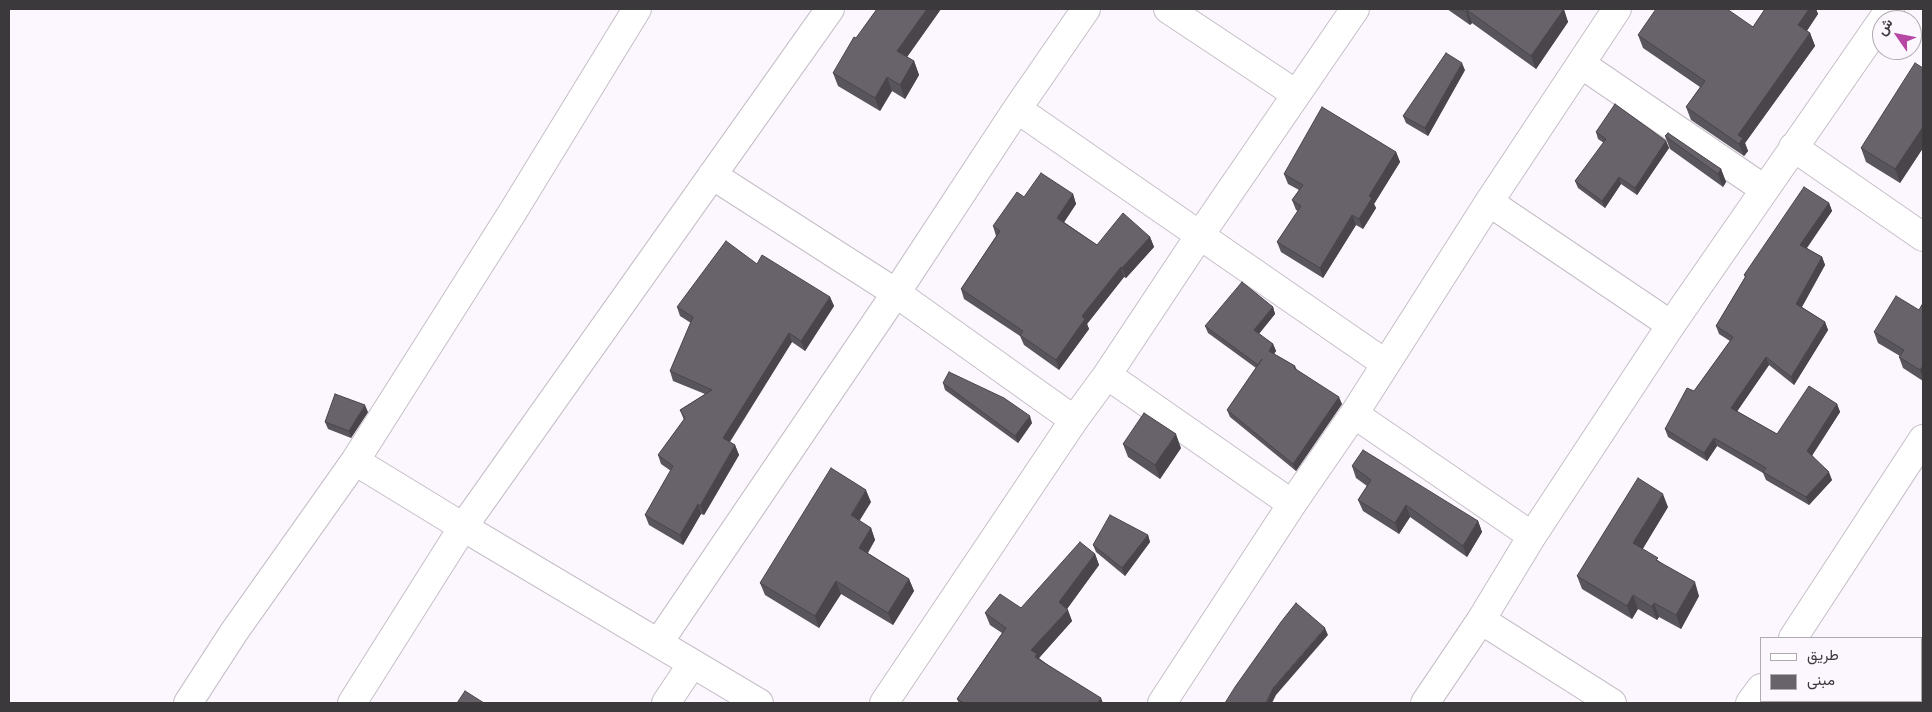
<!DOCTYPE html>
<html>
<head>
<meta charset="utf-8">
<style>
  body { margin:0 }
  #map { position:relative; width:1932px; height:712px; overflow:hidden; background:#fcf6fe; font-family:"Fira Sans Condensed",Vazirmatn,sans-serif }
  canvas { display:block }
  .frame { position:absolute; inset:0; border:10px solid #3b393c; pointer-events:none }
  .legend { position:absolute; left:1760px; top:637px; width:162px; height:65px; box-sizing:border-box; background:#fcf6fe; border:1px solid #afaab0; margin:0; padding:6px 9px; list-style:none; font-size:15px; color:#3b393c }
  .legend li { display:flex; align-items:center; gap:10px; height:25px }
  .legend b { width:25px; border:1px solid #afaab0 }
  .north { position:absolute; left:1872px; top:10px; width:50px; height:50px; box-sizing:border-box; background:#fcf6fe; border:1px solid #afaab0; border-radius:50%; rotate:303deg; font-size:14px; font-weight:700; line-height:20px; text-align:center; color:#3b393c }
  .north::after { content:''; display:block; margin:auto; width:18px; height:22px; background:#b747a5; clip-path:polygon(50% 0,100% 100%,50% 72%,0 100%) }
</style>
</head>
<body>
<div id="map">
<canvas width="1932" height="712"></canvas>
<div class="frame"></div>
<ul class="legend">
<li><b style="height:6px;background:#fff"></b>طريق</li>
<li><b style="height:14px;background:#68636b"></b>مبنى</li>
</ul>
<div class="north">ش</div>
</div>
<script>
const c = document.querySelector('canvas').getContext('2d');
c.lineJoin = 'round';
const poly = rows => new Path2D(rows.map(r => 'M' + r).join(''));
function stroke(path, color, width, dash) { c.strokeStyle = color; c.lineWidth = width; c.lineCap = dash ? 'butt' : 'round'; c.setLineDash(dash || []); c.stroke(path); }
function fill(path, color) { c.fillStyle = color; c.fill(path, 'evenodd'); }
const street = poly([
  [1168,9,1296,94],
  [1581,64,1764,189],
  [1017,109,1386,364],
  [1793,147,1923,237],
  [712,175,896,293,1074,420],
  [1489,202,1671,325],
  [1107,375,1292,504],
  [1354,414,1532,536],
  [1481,620,1612,703],
  [1793,638,1923,439],
  [659,642,896,293,1017,109,1086,9],
  [188,703,234,632,355,461,512,213,637,9],
  [352,703,463,527,355,461],
  [666,703,692,664],
  [759,703,463,527,830,9],
  [884,703,1074,420,1107,375,1200,235,1355,9],
  [1162,703,1292,504,1354,414,1489,202,1617,9],
  [1425,703,1481,620,1532,536,1671,325,1890,9],
  [1750,703,1761,688]
]);
const wall = poly([
  [877,9,941,9,907,57,914,61,919,75,905,99,892,91,880,111,838,86,833,73],
  [1447,9,1563,9,1568,22,1536,69,1472,23,1470,25],
  [1765,9,1816,9,1818,14,1807,31,1810,33,1815,46,1745,143,1748,151,1744,156,1691,120,1686,107,1700,87,1643,48,1638,35,1753,27],
  [1923,68,1923,148,1900,183,1866,162,1861,148],
  [1465,70,1428,136,1406,123,1403,116],
  [1596,132,1666,141,1669,148,1637,195,1621,184,1605,208,1578,188,1575,181,1604,143,1598,139],
  [1665,136,1721,169,1726,182,1723,187,1670,149],
  [1396,152,1400,162,1374,204,1376,208,1363,229,1356,225,1323,278,1281,252,1277,242,1298,211,1296,210,1292,200,1299,190,1288,184,1284,174],
  [1073,194,1076,204,1064,222,1097,245,1150,237,1154,247,1126,278,1124,277,1087,324,1089,329,1059,370,1024,345,1020,336,964,299,961,289,996,236,993,226,1024,197],
  [1829,203,1832,211,1807,248,1822,257,1825,265,1802,307,1825,322,1828,330,1794,385,1769,365,1737,411,1777,434,1837,404,1840,412,1812,455,1832,480,1809,505,1766,480,1763,473,1717,446,1707,461,1668,437,1665,429,1694,391,1730,341,1719,334,1716,326,1745,277,1744,275],
  [757,264,830,297,834,306,805,351,792,342,730,442,735,445,739,455,704,515,701,514,683,545,649,525,645,515,671,471,661,464,658,455,684,420,680,410,705,394,673,381,670,371,691,323,680,316,677,307],
  [1923,303,1923,381,1903,368,1899,357,1900,356,1878,343,1874,332,1919,310],
  [1273,307,1275,314,1259,334,1273,344,1276,351,1274,354,1295,366,1297,370,1342,404,1296,471,1230,417,1227,410,1256,368,1208,333,1205,326],
  [943,383,1032,423,1018,443,945,390],
  [368,412,351,438,328,429,325,422],
  [1123,444,1181,448,1160,479,1128,457],
  [1352,466,1478,521,1482,532,1467,557,1410,517,1399,534,1363,511,1358,500,1367,486,1356,478],
  [871,502,859,521,871,528,875,540,868,553,909,579,914,591,893,625,841,594,819,628,765,595,760,583],
  [1668,507,1642,549,1659,561,1699,596,1681,629,1659,617,1657,620,1638,609,1632,619,1582,589,1577,576],
  [1148,535,1150,542,1125,576,1096,552,1093,545],
  [1095,554,1099,565,1067,609,1072,621,1039,658,1098,703,959,703,957,699,1002,633,990,625,985,613,1021,608]
]);
const shadedWall = poly([
  [927,9,941,9,902,64,897,51],
  [1564,9,1568,22,1536,69,1531,56],
  [1809,9,1816,9,1818,14,1802,37,1798,25],
  [1467,10,1472,23,1470,25,1466,12],
  [1810,33,1815,46,1745,143,1748,151,1744,156,1739,144,1738,135],
  [914,61,919,75,905,99,900,85],
  [1462,63,1465,70,1428,136,1425,128],
  [887,77,892,91,880,111,875,98],
  [1923,127,1923,148,1900,183,1895,169],
  [1666,141,1669,148,1637,195,1635,188],
  [1396,152,1400,162,1374,204,1376,208,1363,229,1359,219,1369,196],
  [1721,169,1726,182,1723,187,1718,174],
  [1619,177,1621,184,1605,208,1602,201],
  [1073,194,1076,204,1061,227,1057,218],
  [1829,203,1832,211,1803,253,1800,245],
  [1352,215,1356,225,1323,278,1320,268],
  [1150,237,1154,247,1126,278,1122,268],
  [1822,257,1825,265,1799,312,1796,304],
  [1121,267,1124,277,1087,324,1089,329,1059,370,1056,360,1082,316],
  [830,297,834,306,805,351,801,341],
  [1273,307,1275,314,1256,337,1254,330],
  [1825,322,1828,330,1794,385,1791,377],
  [789,333,792,342,726,447,723,438],
  [1273,344,1276,351,1271,358,1269,351],
  [1766,357,1769,365,1734,416,1731,408],
  [1923,366,1923,378,1920,370],
  [1339,397,1342,404,1296,471,1293,464],
  [1837,404,1840,412,1810,459,1807,451],
  [365,405,368,412,351,438,349,431],
  [1030,416,1032,423,1018,443,1015,436],
  [1176,434,1181,448,1160,479,1155,465],
  [1714,438,1717,446,1707,461,1704,453],
  [735,445,739,455,704,515,700,506],
  [1829,472,1832,480,1809,505,1806,497],
  [866,490,871,502,855,528,851,515],
  [1663,494,1668,507,1638,557,1633,543],
  [698,504,701,514,683,545,680,535],
  [1406,505,1410,517,1399,534,1395,523],
  [1478,521,1482,532,1467,557,1463,546],
  [871,528,875,540,863,560,859,548],
  [1148,535,1150,542,1125,576,1122,568],
  [1095,554,1099,565,1064,613,1059,602],
  [909,579,914,591,893,625,888,613],
  [836,581,841,594,819,628,815,616],
  [1695,582,1699,596,1681,629,1676,615],
  [1633,595,1638,609,1632,619,1627,606],
  [1654,603,1659,617,1657,620,1652,607],
  [1068,610,1072,621,1039,658,1041,666,1031,650],
  [1325,628,1328,635,1276,695,1272,703,1266,703,1273,688],
  [1101,698,1103,703,1098,703]
]);
const building = poly([
  [877,9,927,9,897,51,914,61,900,85,887,77,875,98,833,73,854,37,856,38,877,9],
  [1460,9,1564,9,1531,56,1467,10,1466,12,1460,9],
  [1656,9,1727,9,1753,27,1765,9,1809,9,1798,25,1810,33,1738,135,1743,138,1739,144,1686,107,1705,81,1638,35,1656,9],
  [1446,53,1462,63,1425,128,1403,116,1446,53],
  [1915,63,1923,68,1923,127,1895,169,1861,148,1915,63],
  [1615,104,1666,141,1635,188,1619,177,1602,201,1575,181,1606,139,1596,132,1615,104],
  [1322,107,1396,152,1369,196,1372,198,1359,219,1352,215,1320,268,1277,242,1301,206,1292,200,1303,185,1284,174,1322,107],
  [1668,133,1721,169,1718,174,1665,136,1668,133],
  [1041,173,1073,194,1057,218,1097,245,1123,213,1150,237,1122,268,1121,267,1082,316,1085,319,1056,360,1020,335,1023,331,961,289,1000,231,993,226,1017,192,1024,197,1041,173],
  [1804,187,1829,203,1800,245,1822,257,1796,304,1825,322,1791,377,1766,357,1731,408,1777,434,1809,386,1837,404,1807,451,1829,472,1806,497,1763,472,1766,468,1714,438,1704,453,1665,429,1687,388,1694,391,1733,337,1716,326,1746,276,1744,275,1804,187],
  [726,241,757,264,762,255,830,297,801,341,789,333,723,438,735,445,700,506,698,504,680,535,645,515,673,466,658,455,685,418,680,410,712,390,670,371,693,317,677,307,726,241],
  [1242,282,1273,307,1254,330,1273,344,1269,351,1295,366,1294,368,1339,397,1293,464,1227,410,1262,359,1258,365,1205,326,1242,282],
  [1896,296,1919,310,1923,303,1923,366,1920,370,1899,357,1904,350,1874,332,1896,296],
  [949,372,1004,398,1030,416,1015,436,943,383,949,372],
  [335,394,365,405,349,431,325,422,335,394],
  [1144,413,1176,434,1155,465,1123,444,1144,413],
  [1363,450,1478,521,1463,546,1406,505,1395,523,1358,500,1371,480,1352,466,1363,450],
  [831,468,866,490,851,515,871,528,859,548,909,579,888,613,836,581,815,616,760,583,831,468],
  [1638,478,1663,494,1633,543,1658,558,1656,560,1695,582,1676,615,1654,603,1652,607,1633,595,1627,606,1577,576,1638,478],
  [1110,515,1148,535,1122,568,1093,545,1110,515],
  [1080,542,1095,554,1059,602,1068,610,1031,650,1037,654,1035,657,1101,698,1098,703,964,703,957,699,1006,628,985,613,1000,594,1021,608,1080,542],
  [1296,603,1325,628,1273,688,1266,703,1225,703,1235,687,1281,622,1296,603],
  [465,691,484,703,457,703,465,691]
]);
stroke(street, '#c5bec7', 30);
stroke(street, '#fff', 28);
fill(wall, '#59555c');
fill(shadedWall, '#49454b');
fill(building, '#68636b');
stroke(building, '#49454b', 1);
</script>
</body>
</html>
